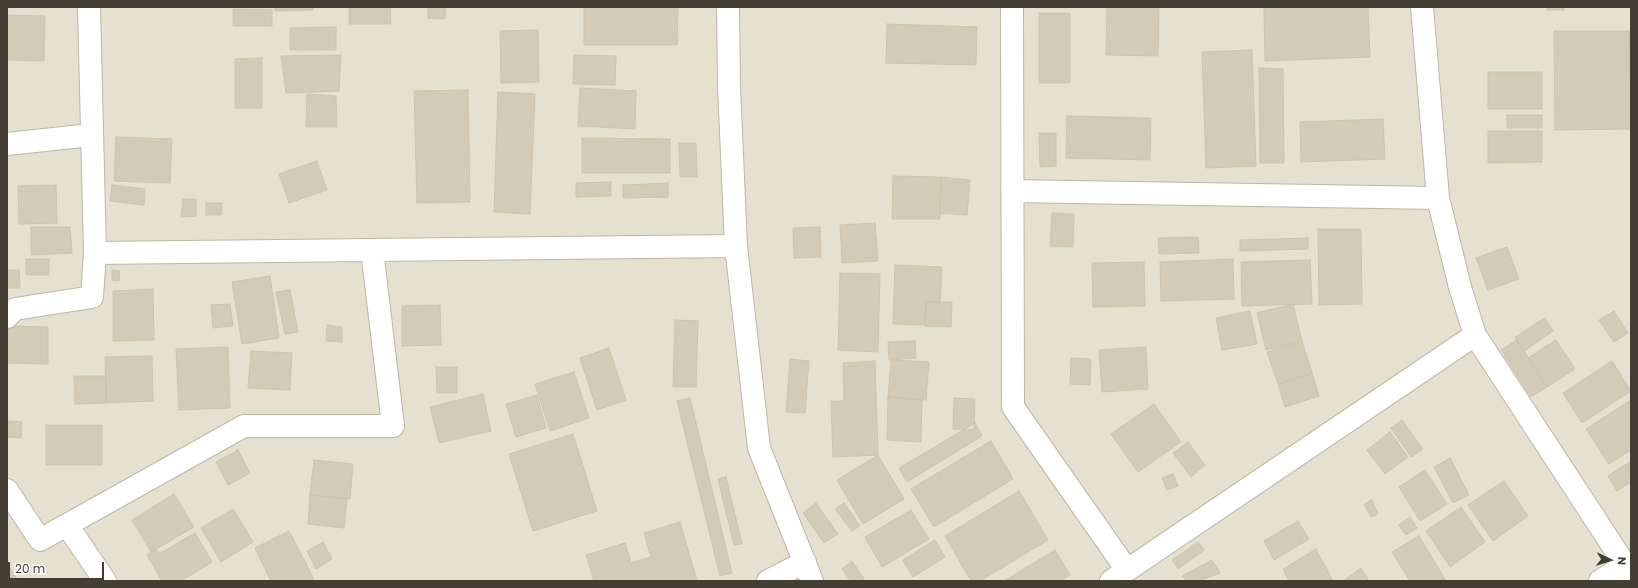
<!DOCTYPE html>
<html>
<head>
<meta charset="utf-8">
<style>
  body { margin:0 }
  #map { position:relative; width:1638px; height:588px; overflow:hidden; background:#f1eee3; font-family:Poppins,sans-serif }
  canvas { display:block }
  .frame { position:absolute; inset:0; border:8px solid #433e33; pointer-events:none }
  .north { position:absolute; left:1590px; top:540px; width:40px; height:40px; -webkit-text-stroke:3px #fff; paint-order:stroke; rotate:94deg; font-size:11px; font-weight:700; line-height:16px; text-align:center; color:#433e33 }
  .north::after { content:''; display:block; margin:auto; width:14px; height:18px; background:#433e33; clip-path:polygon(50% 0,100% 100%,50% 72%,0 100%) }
  .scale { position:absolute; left:8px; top:562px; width:96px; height:18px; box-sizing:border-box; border:2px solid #433e33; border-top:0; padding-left:5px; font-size:12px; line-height:14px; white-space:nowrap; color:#433e33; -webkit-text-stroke:3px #fff; paint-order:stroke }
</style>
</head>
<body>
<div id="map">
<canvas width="1638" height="588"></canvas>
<div class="frame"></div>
<div class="north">N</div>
<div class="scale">20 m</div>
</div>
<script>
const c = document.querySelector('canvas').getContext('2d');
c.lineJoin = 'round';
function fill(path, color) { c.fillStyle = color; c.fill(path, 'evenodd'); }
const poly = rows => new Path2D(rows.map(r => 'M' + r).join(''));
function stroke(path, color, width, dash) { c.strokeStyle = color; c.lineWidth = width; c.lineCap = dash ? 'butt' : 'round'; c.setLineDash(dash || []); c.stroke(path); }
const residential = poly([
  [7,7,1631,7,1631,581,7,581]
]);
const building = poly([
  [275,7,313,7,313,10,275,11,275,7],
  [349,7,390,7,391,24,349,24,349,7],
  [428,7,446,7,445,19,428,18,428,7],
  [584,7,678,7,677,45,584,45,584,7],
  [1107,7,1159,7,1158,56,1106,55,1107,7],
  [1264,7,1368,7,1370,57,1265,61,1264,7],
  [1547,7,1564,7,1564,10,1547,10,1547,7],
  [233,9,272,10,272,26,233,26,233,9],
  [1039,13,1070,13,1070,83,1039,83,1039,13],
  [7,15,45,16,44,61,7,60,7,15],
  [887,24,977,27,976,65,886,63,887,24],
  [336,27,336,50,290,50,290,28,336,27],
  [538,30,539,82,501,83,500,31,538,30],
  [1554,31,1630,31,1631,129,1555,130,1554,31],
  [1252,50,1256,166,1206,168,1202,52,1252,50],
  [341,55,339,91,286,93,281,56,341,55],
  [574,55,616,56,615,85,573,84,574,55],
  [262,58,262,108,235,108,235,59,262,58],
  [1259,68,1283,69,1284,163,1260,163,1259,68],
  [1488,72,1542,72,1542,109,1488,109,1488,72],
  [580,88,636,91,635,129,578,126,580,88],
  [468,90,470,202,417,203,414,91,468,90],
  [498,92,535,94,530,214,494,212,498,92],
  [307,94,336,96,337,127,306,127,307,94],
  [1507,115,1542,115,1542,128,1507,128,1507,115],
  [1067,116,1151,118,1150,160,1066,158,1067,116],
  [1383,119,1385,159,1301,162,1300,122,1383,119],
  [1488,131,1542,131,1542,162,1488,163,1488,131],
  [1039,133,1056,133,1056,166,1040,167,1039,133],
  [116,137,172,139,170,183,114,181,116,137],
  [582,138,670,139,670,173,582,173,582,138],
  [679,143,696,143,697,177,680,177,679,143],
  [317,161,327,190,289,203,279,174,317,161],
  [893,176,941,177,940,219,892,219,893,176],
  [941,177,970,180,967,215,940,213,941,177],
  [611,182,611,196,576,197,576,183,611,182],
  [668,183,668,197,623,198,623,185,668,183],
  [56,185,57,223,19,224,18,186,56,185],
  [112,185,145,189,144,205,110,201,112,185],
  [183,199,196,199,196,216,181,217,183,199],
  [206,203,222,203,221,215,206,215,206,203],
  [1052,213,1074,214,1073,247,1050,246,1052,213],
  [875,223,878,261,842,263,840,225,875,223],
  [31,227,70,227,72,253,31,255,31,227],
  [820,227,821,257,794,258,793,228,820,227],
  [1318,229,1361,229,1362,304,1319,305,1318,229],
  [1198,237,1199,253,1159,254,1158,238,1198,237],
  [1308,238,1308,249,1240,251,1240,240,1308,238],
  [1507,247,1519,279,1488,290,1476,258,1507,247],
  [26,259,49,259,49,275,26,275,26,259],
  [1233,259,1234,299,1161,301,1160,262,1233,259],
  [1310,260,1312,304,1242,306,1241,262,1310,260],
  [1144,262,1145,306,1093,307,1092,263,1144,262],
  [895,265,942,267,940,302,926,302,925,325,893,324,895,265],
  [7,270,19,270,20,288,7,288,7,270],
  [112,270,120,271,119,281,112,280,112,270],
  [840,273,880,274,878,352,838,350,840,273],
  [270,276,279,338,242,344,232,282,270,276],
  [153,289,154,340,113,341,113,291,153,289],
  [290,290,298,332,285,334,276,292,290,290],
  [926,302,952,302,951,327,925,326,926,302],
  [230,304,233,326,213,328,211,305,230,304],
  [1293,304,1302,341,1266,350,1257,313,1293,304],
  [440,305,441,345,402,346,402,306,440,305],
  [1250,311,1257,344,1222,350,1216,318,1250,311],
  [1614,311,1628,333,1614,342,1599,320,1614,311],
  [1545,318,1553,331,1524,351,1515,337,1545,318],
  [675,320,698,321,696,387,673,387,675,320],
  [327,325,342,327,342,342,326,341,327,325],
  [8,326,48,327,48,364,7,363,8,326],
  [1517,340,1547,387,1531,397,1501,350,1517,340],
  [1556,340,1575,369,1547,387,1528,358,1556,340],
  [915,341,916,358,889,360,888,342,915,341],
  [1302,341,1312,373,1278,384,1267,352,1302,341],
  [228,347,230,408,179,410,176,349,228,347],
  [1146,347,1148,389,1102,392,1099,350,1146,347],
  [609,348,626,400,597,410,580,358,609,348],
  [251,351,292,353,290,390,248,388,251,351],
  [152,356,153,401,106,403,105,357,152,356],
  [1071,358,1091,359,1090,385,1070,384,1071,358],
  [790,359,809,361,805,413,786,412,790,359],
  [891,360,929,362,926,400,888,397,891,360],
  [875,361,878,455,833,457,831,401,844,401,843,363,875,361],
  [1612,361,1631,391,1582,423,1563,393,1612,361],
  [436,367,457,367,457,393,437,393,436,367],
  [574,372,589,418,550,431,535,384,574,372],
  [1312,373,1319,396,1285,407,1278,384,1312,373],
  [74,376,106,376,106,403,75,404,74,376],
  [483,394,491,431,439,443,430,407,483,394],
  [537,395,546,428,516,437,506,404,537,395],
  [888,397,922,400,921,442,887,440,888,397],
  [690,398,732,573,720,576,677,401,690,398],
  [954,398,975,399,974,430,953,429,954,398],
  [1631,400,1631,450,1609,464,1586,429,1631,400],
  [1154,404,1181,442,1138,472,1111,434,1154,404],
  [1402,420,1423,449,1411,457,1391,428,1402,420],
  [8,421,22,422,21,438,7,437,8,421],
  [975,423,982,436,907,482,899,468,975,423],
  [46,425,102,425,102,465,46,465,46,425],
  [1390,432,1408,457,1385,474,1367,450,1390,432],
  [573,434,597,511,533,531,509,454,573,434],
  [991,441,1013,479,934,527,911,489,991,441],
  [1188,442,1205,465,1191,477,1173,453,1188,442],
  [238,450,250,473,228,485,216,462,238,450],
  [878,455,904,499,863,524,837,480,878,455],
  [1450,458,1469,495,1453,503,1434,467,1450,458],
  [314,460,353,464,350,499,310,495,314,460],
  [1631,461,1631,482,1617,491,1608,476,1631,461],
  [1425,470,1447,504,1420,521,1399,487,1425,470],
  [1173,474,1178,486,1167,490,1162,478,1173,474],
  [726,477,742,544,734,545,718,479,726,477],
  [1504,481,1528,516,1493,541,1468,505,1504,481],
  [1019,491,1048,540,980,581,971,581,945,536,1019,491],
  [174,494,194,527,151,552,132,520,174,494],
  [310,495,347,499,344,528,308,524,310,495],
  [1372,500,1378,514,1371,517,1364,504,1372,500],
  [816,503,838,534,824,543,803,513,816,503],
  [844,503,860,526,852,531,835,509,844,503],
  [1461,507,1485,542,1450,567,1426,531,1461,507],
  [233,509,253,542,221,562,201,528,233,509],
  [911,510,929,539,882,567,865,537,911,510],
  [1410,517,1417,528,1406,535,1399,525,1410,517],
  [1298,521,1309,539,1274,560,1264,541,1298,521],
  [680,522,697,581,594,581,586,555,625,543,631,563,651,557,644,533,680,522],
  [289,531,314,579,310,581,271,581,255,548,289,531],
  [195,533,212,562,181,581,162,581,147,555,156,549,159,554,195,533],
  [1419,536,1446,581,1410,581,1392,552,1419,536],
  [935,540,945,557,913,577,903,560,935,540],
  [323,542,332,559,316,569,307,551,323,542],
  [1198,542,1204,550,1178,569,1172,560,1198,542],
  [1316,549,1333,581,1289,581,1283,569,1316,549],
  [1055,550,1070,575,1060,581,1004,581,1055,550],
  [1212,560,1220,573,1199,581,1187,581,1182,576,1212,560],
  [852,561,864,579,861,581,851,581,842,569,852,561],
  [7,563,18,581,7,581,7,563],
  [1361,568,1369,581,1343,581,1361,568]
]);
const street = poly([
  [89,7,95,253],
  [728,7,729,86,736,246,759,448,812,581],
  [1012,7,1013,407,1127,570],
  [1422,7,1438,198,1460,287,1475,335,1631,574],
  [7,144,91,135],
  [1012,191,1438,198],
  [7,317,15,309,92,297,95,253,736,246],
  [7,490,40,540,244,426,393,426,372,250],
  [67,525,105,581],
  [768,581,805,562],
  [1111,581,1475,335],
  [1600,581,1625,565]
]);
fill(residential, '#e5e1d1');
fill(building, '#d2cbb8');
stroke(building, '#cdc4ac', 1);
stroke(street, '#bcb7a6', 24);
stroke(street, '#fff', 22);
</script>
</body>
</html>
